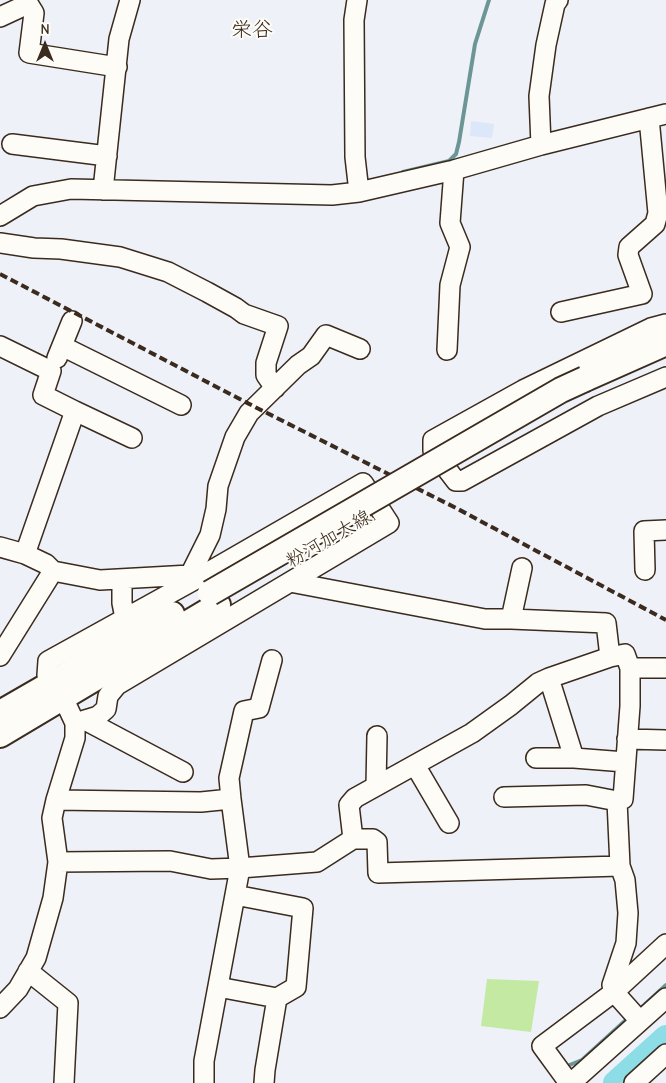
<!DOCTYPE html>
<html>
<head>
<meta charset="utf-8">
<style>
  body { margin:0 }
  #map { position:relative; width:666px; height:1083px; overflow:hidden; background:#eef2f8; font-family:"Comic Neue",sans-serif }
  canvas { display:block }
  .north { position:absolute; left:20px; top:20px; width:50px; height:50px; -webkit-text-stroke:4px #fdfcf7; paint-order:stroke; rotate:0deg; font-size:14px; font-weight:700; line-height:20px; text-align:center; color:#3b2a1e }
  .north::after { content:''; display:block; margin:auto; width:18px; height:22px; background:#3b2a1e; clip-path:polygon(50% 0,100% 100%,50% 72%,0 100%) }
</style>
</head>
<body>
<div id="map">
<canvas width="666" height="1083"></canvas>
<div class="north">N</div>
</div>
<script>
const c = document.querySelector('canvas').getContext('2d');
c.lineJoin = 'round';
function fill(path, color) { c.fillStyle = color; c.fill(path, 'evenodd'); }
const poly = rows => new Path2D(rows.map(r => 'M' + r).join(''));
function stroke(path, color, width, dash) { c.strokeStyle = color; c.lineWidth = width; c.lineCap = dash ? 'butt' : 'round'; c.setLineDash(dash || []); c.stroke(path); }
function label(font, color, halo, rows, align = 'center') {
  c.font = font + ' "Comic Neue","Klee One",sans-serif'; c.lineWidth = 4; c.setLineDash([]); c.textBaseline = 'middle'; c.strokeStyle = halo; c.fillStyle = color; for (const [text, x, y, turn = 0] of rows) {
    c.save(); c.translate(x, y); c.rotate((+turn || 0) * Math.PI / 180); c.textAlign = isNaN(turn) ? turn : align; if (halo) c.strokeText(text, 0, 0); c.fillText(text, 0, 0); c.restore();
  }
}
const built = poly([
  [471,121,494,124,492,138,470,136]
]);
const green = poly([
  [487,979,539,981,531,1032,481,1026]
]);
const stream = poly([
  [403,172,449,161,456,154,459,142,475,44,489,0],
  [642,1007,666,985],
  [567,1066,582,1060,627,1019]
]);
const river = poly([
  [615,1083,666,1037]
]);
const minor = poly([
  [26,0,34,13,29,53,117,67],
  [357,0,354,20,355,157,359,192],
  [0,17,28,4],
  [12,144,107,156],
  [541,145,539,96,546,45,555,4,558,0],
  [103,190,119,39,130,0],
  [0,216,33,196,71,189,332,195,359,192,454,170,541,145,666,114],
  [0,243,34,248,61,249,120,257,168,272,207,292,236,308,244,314,278,326,266,363,266,375,275,388],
  [561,312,642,294,628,255,629,247,655,224,658,213,649,118],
  [666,324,651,328,523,390,433,440,433,451,456,481,462,481,598,406,666,377],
  [0,346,51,371,43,395,75,411,25,554],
  [62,346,181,405],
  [447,350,450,285,460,247,450,223,454,170],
  [57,358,72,321],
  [75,411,132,438],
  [0,547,25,554,46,564,53,571,100,580,190,575,198,578],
  [645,570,644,531,666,530],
  [190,575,210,535,216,509,218,486,235,437,249,413,298,365,311,356,326,335,360,349],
  [122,579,122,603,125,618],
  [290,582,485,619,511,619,522,568],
  [511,619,606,623,610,657,625,654,630,668,630,706,623,799,617,801,620,866],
  [0,656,53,571],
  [630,668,666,668],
  [549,678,574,758],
  [85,720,183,772],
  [627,739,666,740],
  [536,758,574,758,625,762],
  [415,765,449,823],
  [376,786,377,736],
  [504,797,586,795,617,801],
  [231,799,240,868,235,895,303,908,296,987,277,998],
  [56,800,201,802,231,799,229,778,244,711,259,708,272,660],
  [353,839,373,839,377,842,378,873,620,866,625,880,628,913,626,943,612,985,614,992,640,1021],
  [58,862,170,861,211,869,240,868,317,862,353,839,349,805,355,798,472,733,511,705,538,683,549,678,610,657],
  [28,971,68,1003,64,1083],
  [218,987,277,998,265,1070,264,1083],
  [0,1008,18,989,36,958,53,898,58,862,52,818,56,800,75,738,75,723,67,706,51,683,47,675,48,661,198,578,363,483,389,523,117,685,108,696,106,709,98,716,75,723],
  [204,1083,204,1061,235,895],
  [569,1083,542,1046,614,992,666,944],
  [571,1083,666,998],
  [634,1083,666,1054]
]);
const major = poly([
  [585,379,666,343],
  [0,713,172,614],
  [0,735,218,605]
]);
const rail = poly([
  [0,274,255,407,456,508,666,620]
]);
const majorBridge = poly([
  [210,593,561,390,585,379]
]);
const streetNames = [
  ["粉河加太線",329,539,-30]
];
const quarterNames = [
  ["栄谷",252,30]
];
fill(built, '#dce7f9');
fill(green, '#c3e9a3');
stroke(stream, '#6c9595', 4);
stroke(river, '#8cdde5', 24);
stroke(minor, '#3b2a1e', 22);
stroke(major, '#3b2a1e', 28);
stroke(minor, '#fdfcf7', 19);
stroke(major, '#fdfcf7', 24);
stroke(rail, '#3b2a1e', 4, [8, 4]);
stroke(majorBridge, '#3b2a1e', 28, []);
stroke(majorBridge, '#fdfcf7', 24);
label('19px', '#3b2a1e', '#fdfcf7', streetNames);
label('21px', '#3b2a1e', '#fdfcf7', quarterNames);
</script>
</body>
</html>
